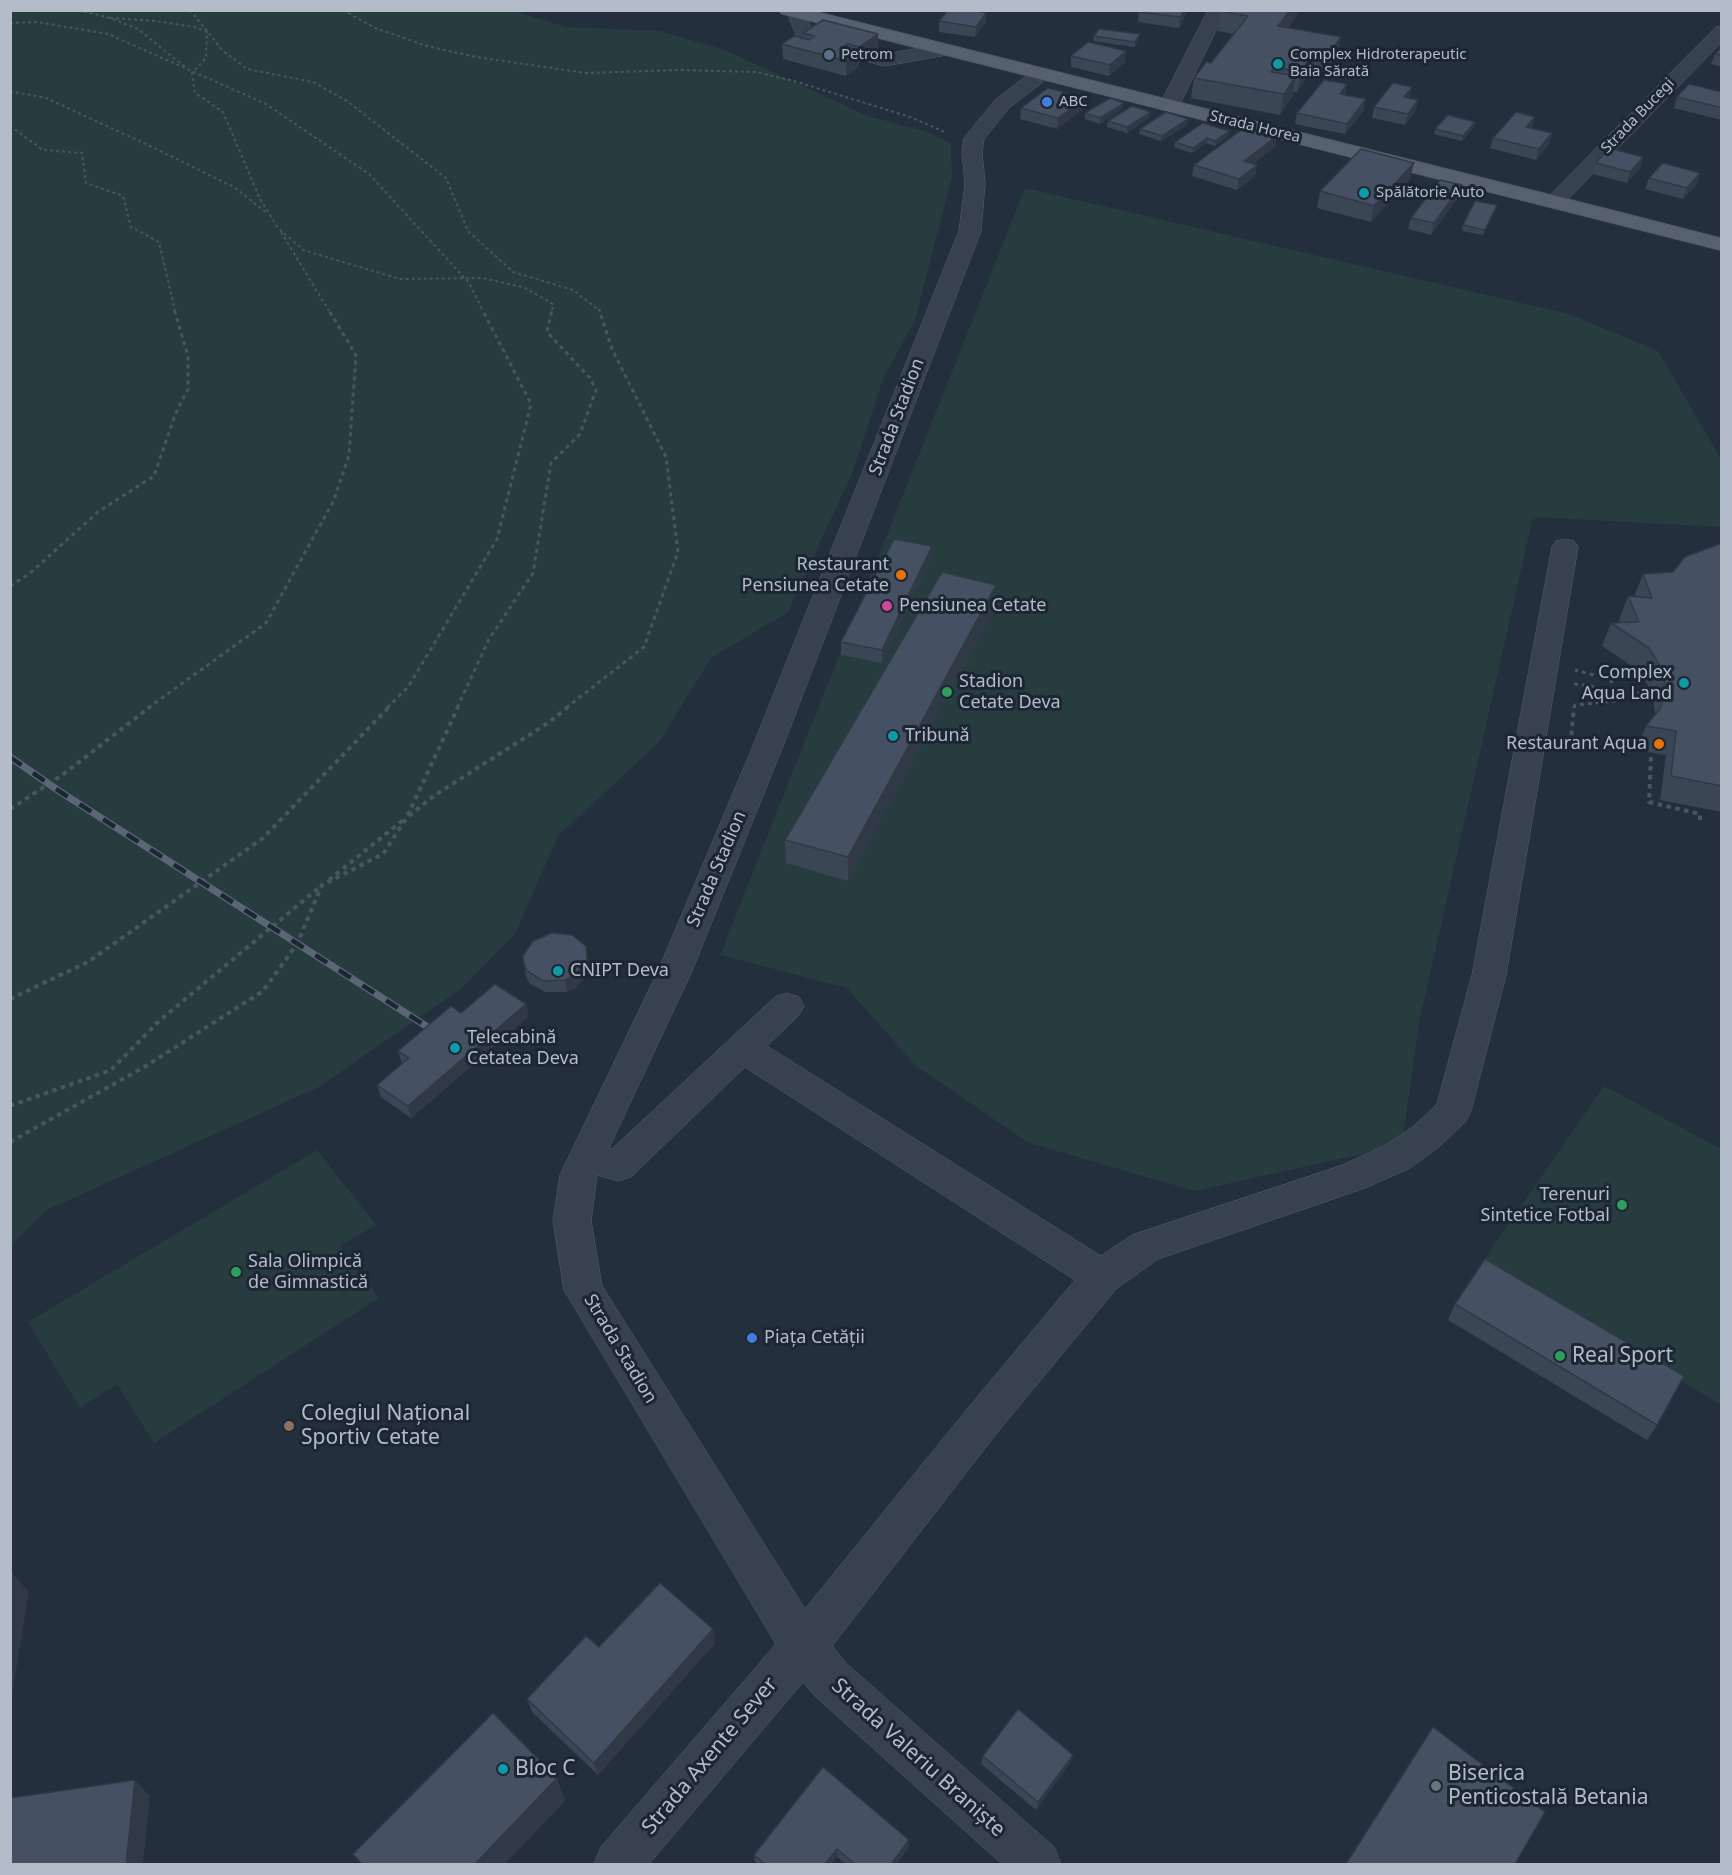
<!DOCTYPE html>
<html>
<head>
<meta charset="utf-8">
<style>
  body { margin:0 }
  #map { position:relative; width:1732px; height:1875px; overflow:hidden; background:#242f3e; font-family:"Noto Sans",sans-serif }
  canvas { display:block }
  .frame { position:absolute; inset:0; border:12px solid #b4bcc9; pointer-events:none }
</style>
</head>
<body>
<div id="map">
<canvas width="1732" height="1875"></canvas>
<div class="frame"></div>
</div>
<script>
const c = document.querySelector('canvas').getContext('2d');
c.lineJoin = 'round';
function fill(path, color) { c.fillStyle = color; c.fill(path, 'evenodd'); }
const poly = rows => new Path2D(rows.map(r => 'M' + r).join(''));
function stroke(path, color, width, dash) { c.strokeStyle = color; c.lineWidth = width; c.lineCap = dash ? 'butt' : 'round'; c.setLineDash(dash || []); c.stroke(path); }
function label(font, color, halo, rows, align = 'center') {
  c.font = font + ' "Noto Sans",sans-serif'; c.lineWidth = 6; c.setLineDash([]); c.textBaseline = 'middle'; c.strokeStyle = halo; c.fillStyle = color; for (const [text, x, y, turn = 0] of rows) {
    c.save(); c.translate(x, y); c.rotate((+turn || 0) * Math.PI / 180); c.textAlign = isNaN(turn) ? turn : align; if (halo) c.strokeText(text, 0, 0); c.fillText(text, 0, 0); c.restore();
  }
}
const green = poly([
  [511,10,566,27,660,31,725,50,868,116,927,132,951,143,952,177,915,320,883,379,853,471,788,612,711,658,660,741,558,836,515,934,462,988,319,1087,47,1210,11,1245,11,11],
  [1025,188,1569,314,1658,351,1721,459,1721,527,1533,517,1419,1023,1402,1145,1195,1191,1029,1143,916,1066,847,988,720,955],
  [1604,1086,1721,1149,1721,1405,1483,1261],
  [317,1150,376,1225,340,1246,379,1298,154,1443,117,1384,80,1408,28,1322]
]);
const pathFar2 = poly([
  [78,10,110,18,138,29,186,68],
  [190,10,223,51,247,69,313,82,347,101,446,178,468,231,513,272,573,290,600,311],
  [343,10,375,28,427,46,476,57,586,73,680,70,756,72,794,81,910,117,947,133],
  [110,18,155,21,195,27,207,32,206,58,192,73,195,93,223,112,260,199,278,228,303,250,400,279,482,278,523,287,553,304,552,311],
  [10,23,37,22,108,34,266,104,369,174,469,283,483,311],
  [10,91,46,98,150,146,234,187,268,214],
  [10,126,43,150,82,153,86,183,123,196,131,227,159,242,175,311],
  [281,232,329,311]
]);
const pathFar1 = poly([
  [10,586,28,575,99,511,154,476,175,415,188,389,188,356,174,309],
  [1574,684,1642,693],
  [148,708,266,623,334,500,349,455,356,355,328,309],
  [387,708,408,687,497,539,531,404,482,309],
  [457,708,489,639,533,573,551,463,580,434,596,390,590,378,547,332,552,309],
  [566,708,644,647,678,552,666,457,612,349,599,309],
  [1574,708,1575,705,1617,701,1610,676,1597,676,1575,670]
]);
const path = poly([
  [1565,738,1571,738,1574,707],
  [1651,757,1649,802,1700,814,1700,821],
  [10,809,61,776,150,707],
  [409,816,435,795,548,723,568,707],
  [329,880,403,820],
  [10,999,88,962,263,838,389,707],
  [10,1106,111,1070,159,1021,321,886],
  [10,1142,146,1066,263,991,297,944,322,885,383,854,407,817,458,707]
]);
const minor = poly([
  [789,10,803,10,815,37,822,42,820,46,813,48,800,44,787,13,789,10],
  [1208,10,1226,10,1179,106,1176,110,1162,110,1159,106,1208,10],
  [1722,26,1722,42,1562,205,1555,207,1548,205,1544,201,1548,197,1716,27,1722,26],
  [945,44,952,46,954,50,952,54,885,66,861,60,859,56,861,52,868,50,885,54,945,44],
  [1041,68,1048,70,1050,74,1048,78,1009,108,984,139,982,152,985,184,981,231,783,746,692,971,609,1148,612,1149,775,997,787,993,799,997,804,1006,799,1015,767,1046,1101,1256,1132,1235,1340,1166,1384,1146,1413,1127,1437,1104,1472,975,1552,547,1556,541,1565,539,1574,541,1578,547,1506,975,1471,1111,1466,1121,1439,1147,1410,1168,1365,1188,1158,1259,1116,1289,996,1434,832,1646,847,1664,1054,1847,1061,1864,1002,1864,815,1696,803,1682,649,1864,594,1864,601,1847,776,1644,564,1290,553,1221,560,1175,658,971,753,746,959,231,965,184,962,152,964,138,995,100,1034,70,1041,68],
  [745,1067,1075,1280,968,1408,805,1609,602,1286,591,1221,597,1175,618,1181,631,1177,745,1067]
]);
const major = poly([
  [778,10,811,10,1605,208,1722,238,1722,251,781,14,778,10]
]);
const rail = poly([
  [10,757,59,791,437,1033]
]);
const wall = poly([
  [1188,10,1179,28,1138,22,1139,12],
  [1221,10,1300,10,1288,28,1341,37,1337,57,1326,73,1312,70,1297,92,1293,92,1292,97,1280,115,1191,98,1194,78,1211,63,1234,34,1218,31],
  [939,21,986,23,975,37,939,32],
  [803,33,878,34,878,50,859,62,859,67,846,76,783,59,782,44,803,38],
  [1094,36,1139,39,1135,47,1093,41],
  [1722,47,1722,67,1711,64,1715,54],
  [1071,56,1125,62,1109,76,1071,67],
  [1722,92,1722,120,1674,108,1677,97],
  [1085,98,1084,108,1057,129,1020,119,1021,108],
  [1409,98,1418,100,1416,110,1405,125,1372,118,1374,107],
  [1123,108,1100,124,1085,119,1085,113],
  [1364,110,1345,134,1295,124,1297,113],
  [1150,117,1127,133,1107,127,1108,121],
  [1475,122,1474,127,1462,141,1434,134,1435,129],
  [1187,125,1161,141,1139,134,1140,129],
  [1531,128,1549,144,1536,160,1490,148,1493,138,1532,128],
  [1229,131,1229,136,1215,146,1206,143,1192,153,1174,147,1175,142],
  [1277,136,1275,147,1253,164,1257,165,1255,176,1237,190,1192,176,1194,165],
  [1643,157,1640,168,1627,183,1593,174,1596,163],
  [1649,178,1697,184,1683,199,1645,189],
  [1410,179,1371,222,1317,208,1320,191],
  [1459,196,1431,235,1408,229,1411,218],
  [1497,205,1495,211,1483,235,1462,231,1463,225],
  [1722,543,1722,812,1660,800,1666,755,1636,750,1646,726,1655,714,1653,694,1639,671,1602,646,1611,623,1620,623,1619,620,1628,596,1634,597,1643,574,1673,572],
  [932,558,882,663,841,655,841,642],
  [995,608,848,881,786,863,785,840],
  [588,958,589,973,577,987,567,992,545,992,529,983,526,976,524,964],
  [529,1016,411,1118,381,1097,377,1085,402,1063,398,1051],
  [1455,1304,1657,1425,1647,1440,1448,1320],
  [713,1629,715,1643,598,1775,532,1712,527,1699,599,1647],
  [1073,1755,1070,1763,1036,1810,981,1764,983,1756],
  [909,1840,908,1848,896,1864,846,1864,837,1857,831,1864,758,1864,755,1862,754,1855]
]);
const shadedWall = poly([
  [1184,10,1188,10,1179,28,1180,17],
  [1290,10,1300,10,1299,12,1275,46,1278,26],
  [986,13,986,23,975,37,976,27],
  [878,34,878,50,859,62,859,67,846,76,846,61,843,47,848,44,848,59,859,52,859,47],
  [1140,34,1139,39,1135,47,1135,42],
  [1341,37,1337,57,1326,73,1330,53],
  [1315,50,1312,70,1297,92,1301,72],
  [1126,51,1125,62,1109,76,1110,65],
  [1296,76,1292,97,1280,115,1284,94],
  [1347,84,1345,95,1340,94],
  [1412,87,1410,97,1402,107,1404,97],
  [1085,98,1084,108,1057,129,1058,118],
  [1366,99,1364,110,1345,134,1347,124],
  [1418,100,1416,110,1405,125,1408,114],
  [1124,103,1123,108,1100,124,1100,118],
  [1151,112,1150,117,1127,133,1127,127],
  [1535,117,1532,128,1523,138,1526,127],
  [1188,119,1187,125,1161,141,1162,136],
  [1475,122,1474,127,1462,141,1463,136],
  [1229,131,1229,136,1215,146,1215,141],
  [1552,133,1549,144,1536,160,1539,149],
  [1277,136,1275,147,1242,172,1244,161],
  [1207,138,1206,143,1192,153,1193,148],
  [1643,157,1640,168,1627,183,1630,172],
  [1414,163,1410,179,1371,222,1374,206],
  [1257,165,1255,176,1237,190,1239,179],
  [1700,173,1697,184,1683,199,1687,188],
  [1462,185,1459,196,1431,235,1434,223],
  [1497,205,1495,211,1483,235,1485,230],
  [932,546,932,558,882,663,882,650],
  [996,585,995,608,848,881,848,857],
  [586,946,588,958,589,973,577,987,567,992,565,980],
  [526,1004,529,1016,411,1118,408,1106],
  [13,1574,29,1592,10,1707,10,1591],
  [713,1629,715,1643,598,1775,594,1763],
  [1073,1755,1070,1763,1036,1810,1038,1802],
  [557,1778,565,1801,505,1864,475,1864],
  [135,1780,150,1796,143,1864,126,1864],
  [909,1840,908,1848,896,1864,891,1864],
  [837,1849,837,1857,831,1864,825,1864]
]);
const building = poly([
  [948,10,971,10,986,13,976,27,939,21,948,10],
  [1140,10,1184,10,1180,17,1139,12,1140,10],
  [1221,10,1290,10,1278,26,1341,37,1330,53,1315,50,1301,72,1275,67,1271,72,1296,76,1284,94,1194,78,1206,62,1211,63,1248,16,1221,11,1221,10],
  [823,20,878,34,859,47,848,44,843,47,859,52,846,61,782,44,794,36,809,40,815,36,803,33,823,20],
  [1099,29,1140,34,1135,42,1094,36,1099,29],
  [1088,42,1126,51,1110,65,1071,56,1088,42],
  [1722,47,1722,55,1715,54,1722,47],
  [1324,80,1347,84,1340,94,1366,99,1347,124,1297,113,1324,80],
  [1393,83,1412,87,1404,97,1418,100,1408,114,1374,107,1393,83],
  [1689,84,1722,92,1722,108,1677,97,1689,84],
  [1048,88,1085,98,1058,118,1021,108,1048,88],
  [1110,98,1124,103,1100,118,1085,113,1110,98],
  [1132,106,1151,112,1127,127,1108,121,1132,106],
  [1166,112,1188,119,1162,136,1140,129,1166,112],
  [1516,112,1535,117,1526,127,1552,133,1539,149,1493,138,1516,112],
  [1448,115,1475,122,1463,136,1435,129,1448,115],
  [1203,123,1229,131,1215,141,1207,138,1193,148,1175,142,1203,123],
  [1245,127,1277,136,1244,161,1257,165,1239,179,1194,165,1245,127],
  [1609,148,1643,157,1630,172,1596,163,1609,148],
  [1361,149,1414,163,1374,206,1320,191,1361,149],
  [1663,163,1700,173,1687,188,1649,178,1663,163],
  [1440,180,1462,185,1434,223,1411,218,1440,180],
  [1475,201,1497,205,1485,230,1463,225,1475,201],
  [894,539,932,546,882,650,841,642,894,539],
  [1722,543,1722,786,1671,776,1676,731,1646,726,1659,710,1666,693,1663,671,1649,648,1611,623,1639,622,1628,596,1652,598,1643,574,1673,572,1685,557,1722,543],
  [942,572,996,585,848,857,785,840,942,572],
  [552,933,572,935,586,946,587,961,575,975,565,980,543,981,527,971,524,964,523,956,533,941,552,933],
  [495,984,526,1004,408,1106,377,1085,409,1058,398,1051,451,1006,461,1013,495,984],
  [1485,1259,1684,1376,1657,1425,1455,1304,1485,1259],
  [10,1574,13,1574,10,1591,10,1574],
  [660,1583,713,1629,594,1763,527,1699,586,1636,599,1647,660,1583],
  [1018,1709,1073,1755,1038,1802,983,1756,1018,1709],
  [493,1713,557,1778,475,1864,362,1864,353,1854,493,1713],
  [1433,1727,1545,1812,1515,1864,1346,1864,1433,1727],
  [823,1767,909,1840,891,1864,855,1864,837,1849,825,1864,765,1864,754,1855,823,1767],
  [135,1780,126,1864,10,1864,10,1798,135,1780]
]);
const markers = [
  [829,55,6,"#5c6f8a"],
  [1278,64,6,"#0f9aa8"],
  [1047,102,6,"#3f7fe0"],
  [1364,193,6,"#0f9aa8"],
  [901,575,6,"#e8710a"],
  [887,606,6,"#d1479c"],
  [1684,683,6,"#0f9aa8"],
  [947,692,6,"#2e9e5b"],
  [893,736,6,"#0f9aa8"],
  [1659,744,6,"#e8710a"],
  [558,971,6,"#0f9aa8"],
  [455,1048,6,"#0f9aa8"],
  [1622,1205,6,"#2e9e5b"],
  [236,1272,6,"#2e9e5b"],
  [752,1338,6,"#3f7fe0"],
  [1560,1356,6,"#2e9e5b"],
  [289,1426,6,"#8d6e63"],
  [503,1769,6,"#0f9aa8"],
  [1436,1786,6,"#6b7280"]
];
const farPoinames = [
  ["Petrom",841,55],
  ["Complex Hidroterapeutic",1290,55],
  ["Baia Sărată",1290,72],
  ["ABC",1059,102],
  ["Spălătorie Auto",1376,193]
];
const farStreetnames = [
  ["Strada Bucegi",1638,116,-46],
  ["Strada Horea",1255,127,14]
];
const streetNames = [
  ["Strada Stadion",897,417,-69],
  ["Strada Stadion",717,869,-67],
  ["Strada Stadion",620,1349,59]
];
const poiNames = [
  ["Restaurant",889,565,"right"],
  ["Pensiunea Cetate",889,586,"right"],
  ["Pensiunea Cetate",899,606],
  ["Complex",1672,673,"right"],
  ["Aqua Land",1672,694,"right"],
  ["Stadion",959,682],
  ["Cetate Deva",959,703],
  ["Tribună",905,736],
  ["Restaurant Aqua",1647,744,"right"],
  ["CNIPT Deva",570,971],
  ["Telecabină",467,1038],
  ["Cetatea Deva",467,1059],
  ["Terenuri",1610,1195,"right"],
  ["Sintetice Fotbal",1610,1216,"right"],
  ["Sala Olimpică",248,1262],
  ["de Gimnastică",248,1283],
  ["Piața Cetății",764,1338]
];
const nearPoinames = [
  ["Real Sport",1572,1356],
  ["Colegiul Național",301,1414],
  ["Sportiv Cetate",301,1438],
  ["Bloc C",515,1769],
  ["Biserica",1448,1774],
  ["Penticostală Betania",1448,1798]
];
const nearStreetnames = [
  ["Strada Axente Sever",710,1756,-50],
  ["Strada Valeriu Braniște",918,1758,42]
];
fill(green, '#263c3f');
stroke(minor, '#565f6c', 1);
stroke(major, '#414a57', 1);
stroke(pathFar2, '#44595c', 2, [3, 3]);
stroke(pathFar1, '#44595c', 3, [4, 4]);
stroke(path, '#44595c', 4, [4.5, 4.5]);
fill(minor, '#38414e');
fill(major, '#56606e');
stroke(rail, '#5a6575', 7);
stroke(rail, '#1d2633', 4.5, [14]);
fill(wall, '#3b4654');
fill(shadedWall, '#303945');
fill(building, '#455162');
stroke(building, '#303945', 1.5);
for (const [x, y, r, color] of markers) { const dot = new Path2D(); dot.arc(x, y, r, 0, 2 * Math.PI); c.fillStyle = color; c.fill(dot); stroke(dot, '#1d2633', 2); }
label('15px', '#b4bcc9', '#1d2633', farPoinames, 'left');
label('15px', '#b4bcc9', '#1d2633', farStreetnames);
label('18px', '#b4bcc9', '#1d2633', streetNames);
label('18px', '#b4bcc9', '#1d2633', poiNames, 'left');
label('21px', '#b4bcc9', '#1d2633', nearPoinames, 'left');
label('21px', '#b4bcc9', '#1d2633', nearStreetnames);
</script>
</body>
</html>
